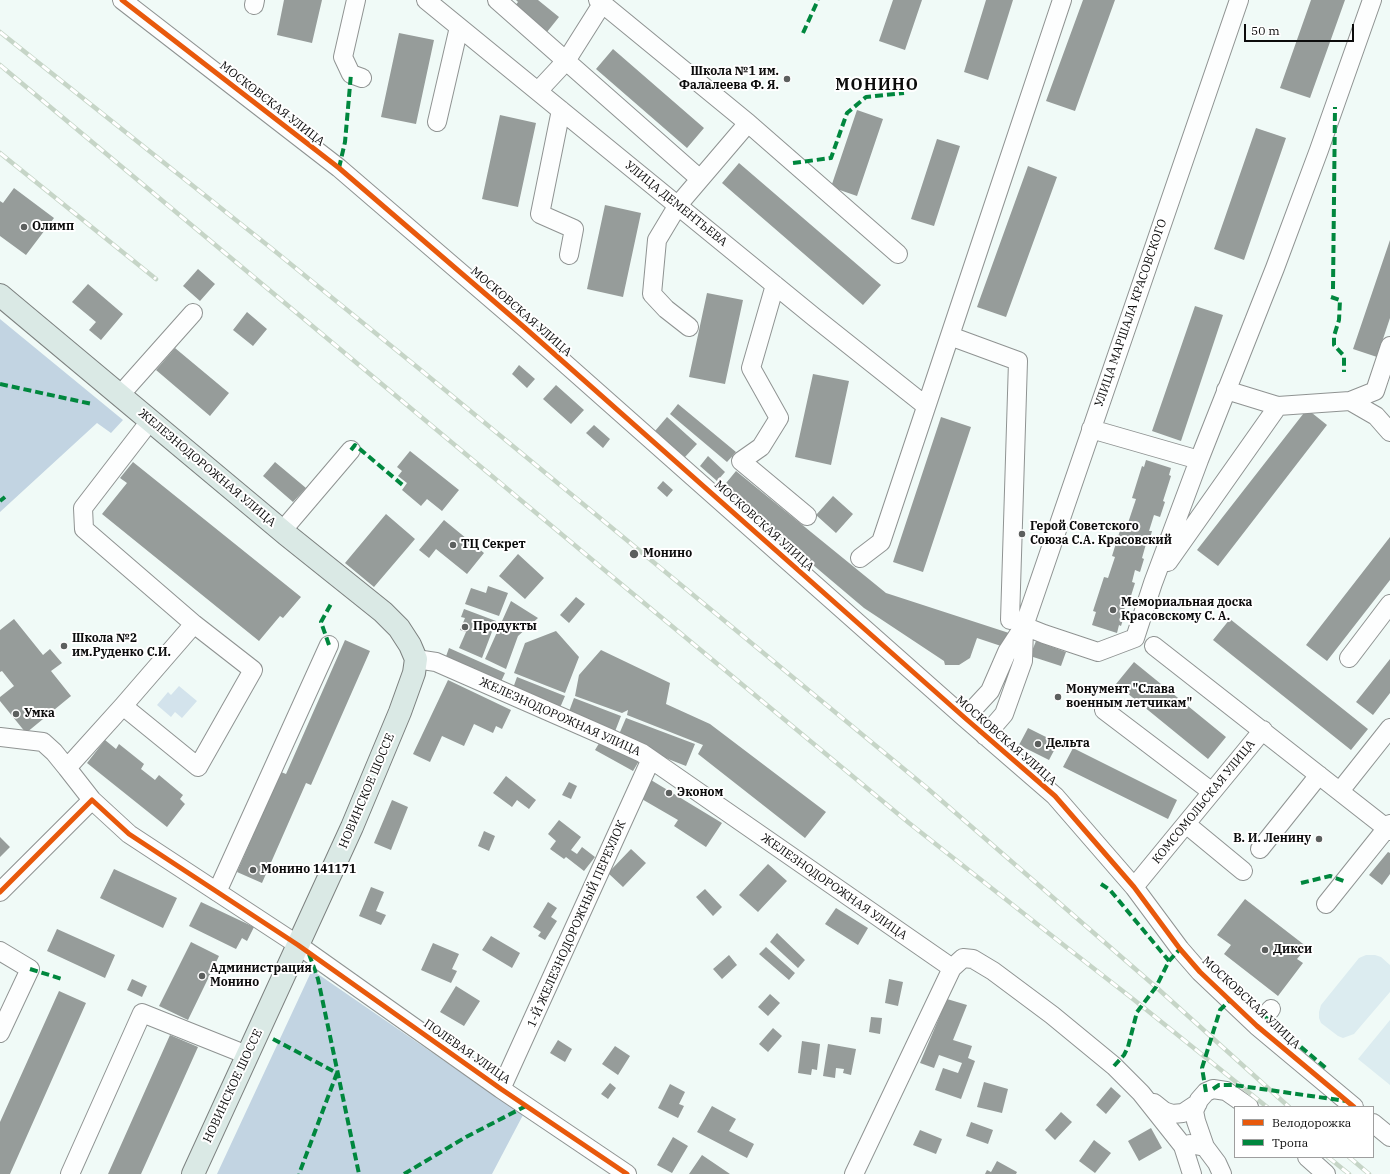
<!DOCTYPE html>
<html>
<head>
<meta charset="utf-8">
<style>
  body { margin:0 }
  #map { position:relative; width:1390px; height:1174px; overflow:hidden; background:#f0faf7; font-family:"IBM Plex Serif",serif }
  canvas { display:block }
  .legend { position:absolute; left:1234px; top:1106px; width:140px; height:52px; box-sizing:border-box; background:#fff; border:1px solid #9e9e9e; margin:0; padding:5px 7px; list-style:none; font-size:12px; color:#0c0c0c }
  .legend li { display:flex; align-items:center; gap:8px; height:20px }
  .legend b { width:20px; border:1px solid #9e9e9e }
  .scale { position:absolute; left:1244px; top:24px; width:110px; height:18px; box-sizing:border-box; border:2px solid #0c0c0c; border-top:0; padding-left:5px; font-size:12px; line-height:14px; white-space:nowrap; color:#0c0c0c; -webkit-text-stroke:3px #fff; paint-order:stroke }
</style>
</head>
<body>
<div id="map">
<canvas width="1390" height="1174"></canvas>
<ul class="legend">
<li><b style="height:5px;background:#e8590c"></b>Велодорожка</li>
<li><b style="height:5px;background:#00873e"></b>Тропа</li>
</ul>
<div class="scale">50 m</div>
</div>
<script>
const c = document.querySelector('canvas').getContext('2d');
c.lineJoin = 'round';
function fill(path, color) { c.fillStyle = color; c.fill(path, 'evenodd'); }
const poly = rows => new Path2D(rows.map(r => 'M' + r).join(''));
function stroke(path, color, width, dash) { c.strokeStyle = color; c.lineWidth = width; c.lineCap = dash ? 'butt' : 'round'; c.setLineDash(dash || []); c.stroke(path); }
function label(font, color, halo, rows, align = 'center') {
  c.font = font + ' "IBM Plex Serif",serif'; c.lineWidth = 4; c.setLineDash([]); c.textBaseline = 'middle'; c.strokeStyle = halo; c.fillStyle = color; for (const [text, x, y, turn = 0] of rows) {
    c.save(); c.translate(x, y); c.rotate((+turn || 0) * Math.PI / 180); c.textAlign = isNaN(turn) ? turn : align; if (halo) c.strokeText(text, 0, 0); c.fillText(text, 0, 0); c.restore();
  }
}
const green = poly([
  [179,686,197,701,182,718,175,712,171,717,157,705,168,692,171,695]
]);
const forest = poly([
  [0,319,123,420,111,433,97,423,0,512],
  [312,970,523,1115,492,1174,217,1174]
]);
const pitch = poly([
  [1366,955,1375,955,1381,957,1390,965,1390,992,1354,1034,1343,1038,1338,1036,1321,1023,1319,1018,1319,1012,1321,1005,1359,958],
  [1390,1020,1390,1085,1358,1059]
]);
const building = poly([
  [284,0,322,0,312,43,277,35],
  [516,0,538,0,559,17,547,32,515,6,518,2],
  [893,0,922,0,905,50,879,41],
  [986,0,1013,0,988,80,964,72],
  [1083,0,1115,0,1075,111,1046,101],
  [1311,0,1345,0,1310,98,1280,88],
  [399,33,434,40,416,124,381,117],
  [613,49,704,128,687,148,596,69],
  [857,110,883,119,857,196,831,187],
  [500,115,536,123,518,207,482,199],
  [1256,128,1286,138,1244,260,1214,249],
  [937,139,960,146,934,226,911,219],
  [739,163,881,285,863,305,722,183],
  [1028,166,1057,177,1006,317,977,307],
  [14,188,54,218,26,255,0,236,0,201,3,203],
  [605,205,641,213,623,297,587,289],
  [1390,240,1390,318,1377,357,1353,349],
  [198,269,215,284,200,301,183,286],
  [88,284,123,314,101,340,89,330,96,322,72,302],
  [707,293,743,300,725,384,689,377],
  [1195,306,1223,315,1181,441,1152,431],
  [247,312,267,329,253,346,233,330],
  [175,348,229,393,210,416,156,370],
  [519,365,535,379,527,388,512,374],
  [813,374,849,381,831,465,795,457],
  [556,385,584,410,571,424,543,399],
  [678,404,736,452,727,462,670,414],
  [1307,409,1327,425,1218,566,1197,550],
  [667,417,697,444,685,457,655,431],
  [941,417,971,427,923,572,893,562],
  [594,425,610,439,603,448,586,433],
  [410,451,459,490,442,511,427,499,421,506,402,490,407,483,398,476,402,471,397,467],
  [708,456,725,472,717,481,700,466],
  [1146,460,1171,468,1169,475,1171,476,1163,501,1165,502,1160,517,1154,515,1149,531,1152,531,1148,545,1146,544,1142,558,1144,559,1140,572,1135,570,1132,582,1135,583,1130,599,1128,599,1124,610,1126,610,1121,626,1119,625,1117,633,1092,625,1096,612,1093,611,1104,577,1108,578,1115,557,1112,556,1123,521,1128,523,1136,499,1132,498,1142,466,1144,467],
  [133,462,301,597,283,618,280,616,259,641,102,514,127,483,120,478],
  [275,462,306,488,293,502,263,476],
  [736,471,886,593,1009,633,1004,647,977,638,970,658,959,665,945,665,944,661,864,608,722,488],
  [663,481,673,490,667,497,657,488],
  [833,496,853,514,836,533,816,515],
  [386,514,415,539,374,587,345,563],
  [444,520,484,553,467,574,436,549,429,558,419,550],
  [1390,537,1390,580,1327,661,1306,645],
  [518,554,544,578,525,599,499,576],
  [488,586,508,593,499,616,465,604,471,588,486,593],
  [576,597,585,604,569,623,560,615],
  [511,601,538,618,518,636,506,669,485,659],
  [464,609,496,621,482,658,459,648,466,632,460,630,465,618,461,617],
  [14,619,43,655,50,649,62,663,51,671,71,696,26,733,0,701,0,697,14,686,2,671,0,672,0,630],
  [1230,619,1368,729,1351,750,1213,640],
  [556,631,579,657,565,693,514,673,525,643],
  [345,640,370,651,311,785,306,783,262,883,237,872,281,772,286,774],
  [1036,641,1066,652,1061,666,1030,656],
  [449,648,505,673,499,686,444,662],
  [601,650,670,683,666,704,710,724,826,812,805,838,698,754,703,745,627,715,628,710,622,713,575,696,579,675],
  [1390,659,1390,693,1373,715,1356,702],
  [1134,662,1226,737,1208,759,1116,684],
  [517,677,565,696,559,710,512,691],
  [448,680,511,710,502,729,496,726,493,733,474,724,464,746,442,736,430,762,413,754],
  [574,698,621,716,614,734,567,717],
  [626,718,695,744,686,766,617,739],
  [1028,728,1058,743,1049,760,1019,745],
  [105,740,116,749,119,744,144,764,141,769,155,780,159,775,183,795,180,799,185,804,167,827,87,763],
  [601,740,639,761,633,771,595,750],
  [1073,748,1177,800,1168,819,1063,767],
  [506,776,536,800,529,809,517,800,512,807,493,793],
  [651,780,722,823,706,847,674,826,678,820,640,798],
  [569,782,577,786,571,799,562,795],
  [392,800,408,807,391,850,374,843],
  [559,820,581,837,571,850,577,854,582,847,595,857,584,871,566,857,564,859,550,849,556,841,548,834],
  [484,831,495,836,489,851,478,846],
  [0,837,10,847,0,857],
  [631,849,646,863,623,887,608,873],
  [1388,852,1390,853,1390,874,1382,885,1369,875],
  [768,864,787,881,758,912,739,895],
  [114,869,177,898,163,928,100,898],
  [371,887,384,892,376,911,386,915,381,925,359,916],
  [705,889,722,907,713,916,696,897],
  [1245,899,1307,947,1297,959,1303,963,1278,996,1224,954,1231,945,1217,935],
  [201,902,254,927,247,941,242,938,236,949,189,926],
  [548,902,557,908,551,917,557,921,545,940,538,936,541,932,533,927],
  [836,908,868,928,858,945,825,924],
  [57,929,115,955,105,978,47,951],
  [777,933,805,960,798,968,770,942],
  [491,936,520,953,512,968,482,950],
  [191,942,219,956,188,1020,159,1006],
  [433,943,459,954,452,969,457,971,451,983,421,970],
  [766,947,795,973,789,980,759,954],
  [729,955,737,965,722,979,713,969],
  [132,979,147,986,142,997,127,990],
  [889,979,903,982,898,1006,885,1003],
  [456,986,480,1001,464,1026,440,1012],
  [59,991,86,1003,10,1174,0,1174,0,1122],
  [770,994,780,1003,768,1016,758,1007],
  [947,999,967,1005,953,1040,972,1046,968,1058,975,1061,961,1099,935,1090,943,1068,958,1073,962,1063,939,1055,934,1068,920,1063],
  [871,1017,882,1018,880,1034,869,1032],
  [773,1028,782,1036,768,1052,759,1044],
  [170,1035,198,1047,141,1174,108,1174],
  [558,1040,572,1049,565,1062,550,1053],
  [802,1041,820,1044,817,1070,812,1069,811,1075,798,1073],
  [828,1044,856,1049,851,1075,843,1073,844,1069,836,1068,835,1078,823,1076],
  [615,1046,630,1056,618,1075,602,1064],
  [984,1082,1008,1089,1002,1113,977,1107],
  [610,1083,616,1088,608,1099,601,1094],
  [670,1084,685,1092,679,1104,684,1106,678,1118,658,1108],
  [1111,1087,1121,1096,1106,1114,1096,1105],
  [712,1106,736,1119,729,1131,754,1144,747,1158,697,1132],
  [1061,1112,1072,1122,1055,1140,1045,1130],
  [971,1122,993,1130,988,1144,966,1136],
  [1151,1128,1162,1148,1139,1161,1128,1141],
  [920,1130,942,1139,936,1154,913,1145],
  [673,1137,688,1146,672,1173,657,1165],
  [1094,1140,1111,1153,1095,1173,1079,1161],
  [702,1155,730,1174,689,1174],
  [997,1161,1017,1172,1016,1174,985,1174,987,1170,991,1172]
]);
const minor = poly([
  [122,0,339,168,525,328,965,718,1055,796,1134,887,1180,949,1200,972,1257,1026,1354,1107],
  [356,0,343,57,351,74,362,78],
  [426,0,814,317,926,406],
  [497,0,700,179],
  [598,0,748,123,678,205,657,240,652,294,666,309,689,327],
  [254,5,255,0],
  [538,91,566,61,602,4],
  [561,110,540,214,574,229,569,255],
  [437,122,459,27],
  [748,123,898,254],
  [775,285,751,368,779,418,761,447,741,461,807,516],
  [950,336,1018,361,1010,620],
  [1226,390,1278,406,1350,401,1375,391,1390,346],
  [120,395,193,313],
  [1350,401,1376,416,1390,432],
  [1199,460,1275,268,1319,150,1372,0],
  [282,531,351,450],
  [860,558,881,542,1062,0],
  [1168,562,1278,406],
  [194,624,123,706,67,768,92,800,129,834,298,945,501,1089,627,1174],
  [1024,626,1044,634,1098,652,1135,638,1153,583,1199,460,1091,429],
  [1154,646,1390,831],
  [1349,658,1390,604],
  [416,659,436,662,607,737,642,753,952,968],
  [123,706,198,767,253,670,194,624,84,529,83,508,150,421],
  [1104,710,1212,792],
  [965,718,990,691,1007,652,1024,626,1239,0],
  [985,736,1004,714,1023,661,1024,627],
  [0,737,43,742,54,752,67,768],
  [1340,791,1390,728],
  [1186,824,1243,871],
  [1260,849,1319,775],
  [1134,887,1263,730],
  [0,892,92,800],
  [217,892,329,645],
  [1326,904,1390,824],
  [0,951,30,969,0,1033],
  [1257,1026,1271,1009],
  [501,1089,651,759],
  [1154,1103,1164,1111,1172,1114,1183,1113,1198,1103],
  [1373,1123,1390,1137],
  [1183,1146,1192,1174],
  [1205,1147,1196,1121,1194,1111,1199,1100,1206,1092,1213,1089,1226,1091,1249,1107],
  [1307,1157,1326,1174],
  [70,1174,142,1013,247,1055],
  [854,1174,952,968,963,958,973,959,993,971,1052,1015,1114,1066,1141,1093,1183,1146,1190,1144,1205,1147,1217,1163,1222,1174]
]);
const major = poly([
  [0,295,287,535,383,612,399,628,410,645,416,659,414,673,400,712,352,827,193,1174]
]);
const rail = poly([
  [0,32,271,248,422,371,927,788,1156,987,1289,1107],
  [0,65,614,578,909,823,1070,950,1133,999,1267,1107],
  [0,153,156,279],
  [1328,1157,1349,1174],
  [1349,1157,1369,1174]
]);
const quiet = poly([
  [803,33,818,0],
  [793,163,831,158,847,113,866,97,904,93],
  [339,168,345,142,351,74],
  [1333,289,1335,107],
  [1331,297,1340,300,1339,320,1334,336,1334,345,1344,356,1344,372],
  [0,384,92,404],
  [351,450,355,445,405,487],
  [0,501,5,497],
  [329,645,321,622,331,604],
  [1301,883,1330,876,1344,881],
  [1101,884,1110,890,1169,961],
  [309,954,318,979,359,1174],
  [30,969,62,979],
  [1264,1016,1326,1068],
  [273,1039,337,1073,299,1174],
  [1114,1066,1124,1055,1128,1047,1137,1012,1156,987,1169,961,1180,949],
  [1213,1089,1219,1085,1234,1085,1346,1101],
  [1206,1092,1202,1068,1220,1010,1230,1000],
  [404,1174,466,1137,526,1106]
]);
const cycleway = poly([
  [122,0,339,168,525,328,965,718,1055,796,1134,887,1180,949,1200,972,1257,1026,1354,1107],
  [0,892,92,800,129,834,298,945,501,1089,627,1174]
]);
const markers = [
  [787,79,4,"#5c5f5e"],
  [24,227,4,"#5c5f5e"],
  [1022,534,4,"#5c5f5e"],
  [453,545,4,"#5c5f5e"],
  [634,554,5,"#5c5f5e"],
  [1113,610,4,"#5c5f5e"],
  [465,627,4,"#5c5f5e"],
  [64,646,4,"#5c5f5e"],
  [1058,697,4,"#5c5f5e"],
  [16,714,4,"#5c5f5e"],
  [1038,744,4,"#5c5f5e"],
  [669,793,4,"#5c5f5e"],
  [1319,839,4,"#5c5f5e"],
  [253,870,4,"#5c5f5e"],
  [1265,950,4,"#5c5f5e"],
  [202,976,4,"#5c5f5e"]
];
const poiNames = [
  ["Школа №1 им.",779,72,"right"],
  ["Фалалеева Ф. Я.",779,86,"right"],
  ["Олимп",32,227],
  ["Герой Советского",1030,527],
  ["Союза С.А. Красовский",1030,541],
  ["ТЦ Секрет",461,545],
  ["Монино",643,554],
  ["Мемориальная доска",1121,603],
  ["Красовскому С. А.",1121,617],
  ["Продукты",473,627],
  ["Школа №2",72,639],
  ["им.Руденко С.И.",72,653],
  ["Монумент \"Слава",1066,690],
  ["военным летчикам\"",1066,704],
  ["Умка",24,714],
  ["Дельта",1046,744],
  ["Эконом",677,793],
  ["В. И. Ленину",1311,839,"right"],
  ["Монино 141171",261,870],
  ["Дикси",1273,950],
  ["Администрация",210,969],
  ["Монино",210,983]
];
const streetNames = [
  ["МОСКОВСКАЯ УЛИЦА",272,104,38],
  ["УЛИЦА ДЕМЕНТЬЕВА",676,204,39],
  ["МОСКОВСКАЯ УЛИЦА",521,312,41],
  ["УЛИЦА МАРШАЛА КРАСОВСКОГО",1131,313,-71],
  ["ЖЕЛЕЗНОДОРОЖНАЯ УЛИЦА",207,468,40],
  ["МОСКОВСКАЯ УЛИЦА",764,526,42],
  ["ЖЕЛЕЗНОДОРОЖНАЯ УЛИЦА",560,717,24],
  ["МОСКОВСКАЯ УЛИЦА",1006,741,41],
  ["НОВИНСКОЕ ШОССЕ",367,791,-67],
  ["КОМСОМОЛЬСКАЯ УЛИЦА",1204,802,-51],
  ["ЖЕЛЕЗНОДОРОЖНАЯ УЛИЦА",834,887,35],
  ["1-Й ЖЕЛЕЗНОДОРОЖНЫЙ ПЕРЕУЛОК",577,924,-66],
  ["МОСКОВСКАЯ УЛИЦА",1251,1003,43],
  ["ПОЛЕВАЯ УЛИЦА",467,1052,35],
  ["НОВИНСКОЕ ШОССЕ",233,1086,-65]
];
const districtNames = [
  ["МОНИНО",877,85]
];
fill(green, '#d3e3ec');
fill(forest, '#c2d4e2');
fill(pitch, '#dcecf0');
fill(building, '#969c9a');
stroke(minor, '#8f9392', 20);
stroke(major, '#7c807f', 24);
stroke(minor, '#fdfefe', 18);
stroke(major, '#dae9e5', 22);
stroke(rail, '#c6d5c7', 4.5);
stroke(rail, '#fff', 3, [9]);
stroke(quiet, '#00873e', 4, [8, 4]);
stroke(cycleway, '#e8590c', 5);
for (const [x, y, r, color] of markers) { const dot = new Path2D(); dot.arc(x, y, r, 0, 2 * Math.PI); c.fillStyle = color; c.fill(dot); stroke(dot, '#fff', 1.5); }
label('bold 12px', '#0c0c0c', '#fff', poiNames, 'left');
label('12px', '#0c0c0c', '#fff', streetNames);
c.letterSpacing = '1px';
label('bold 16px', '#0c0c0c', '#fff', districtNames);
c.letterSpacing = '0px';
</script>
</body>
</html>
